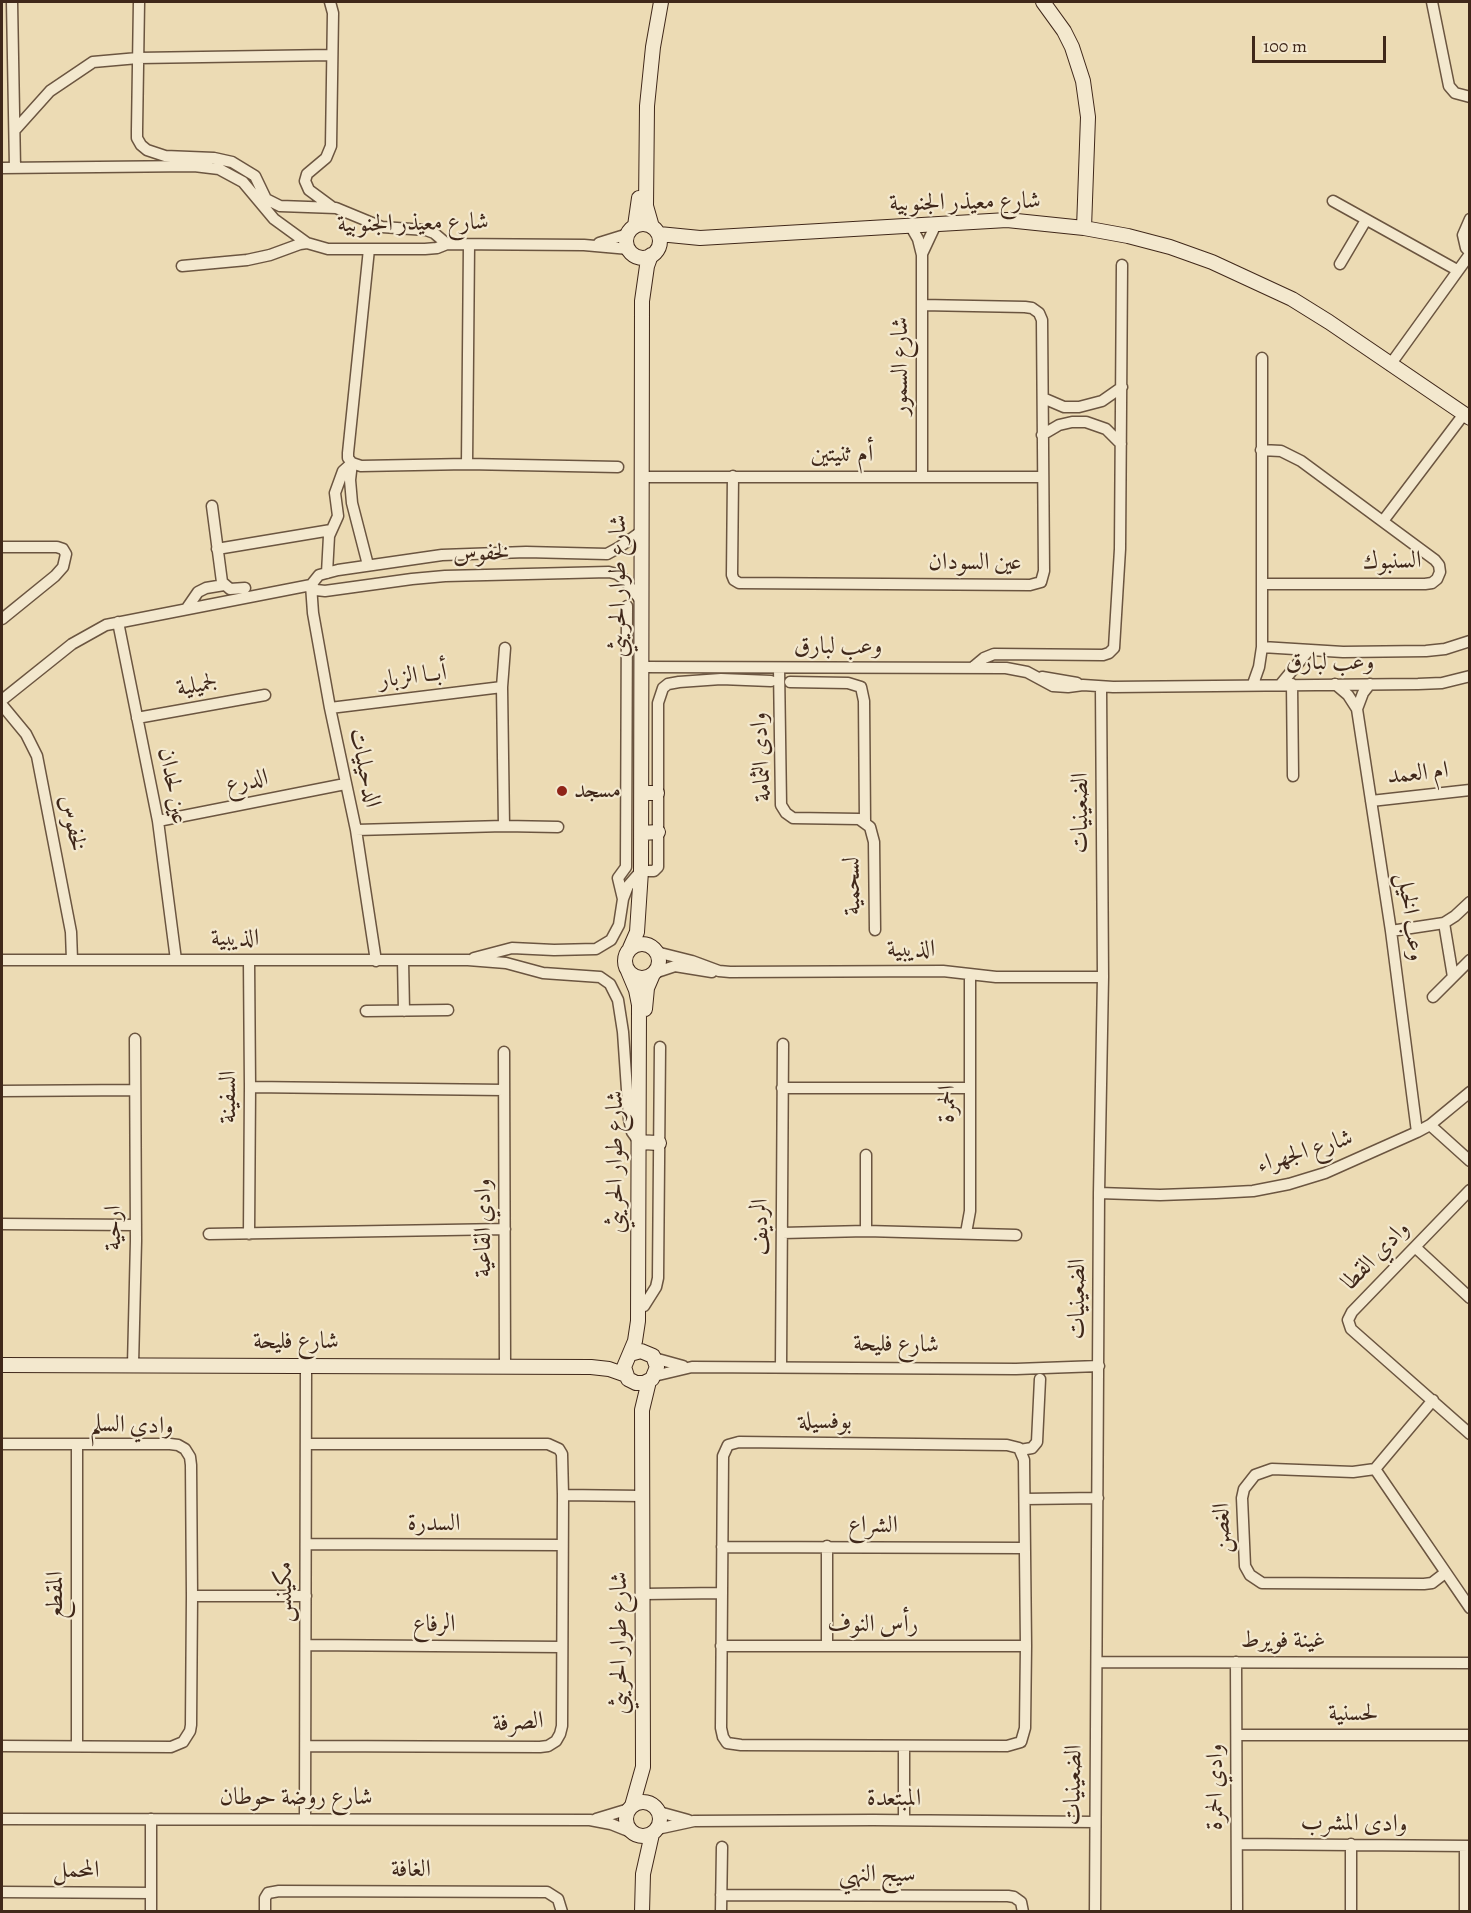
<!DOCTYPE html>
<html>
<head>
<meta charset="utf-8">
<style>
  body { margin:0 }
  #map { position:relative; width:1471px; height:1913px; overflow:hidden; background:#ecdbb4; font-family:Alegreya,serif }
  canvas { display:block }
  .frame { position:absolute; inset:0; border:3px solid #40281a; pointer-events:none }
  .scale { position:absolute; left:1252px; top:36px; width:134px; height:27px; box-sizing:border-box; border:3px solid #40281a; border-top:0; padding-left:8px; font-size:18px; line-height:21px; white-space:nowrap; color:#40281a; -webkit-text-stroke:4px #f3e8ce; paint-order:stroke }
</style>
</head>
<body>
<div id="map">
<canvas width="1471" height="1913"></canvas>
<div class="frame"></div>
<div class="scale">100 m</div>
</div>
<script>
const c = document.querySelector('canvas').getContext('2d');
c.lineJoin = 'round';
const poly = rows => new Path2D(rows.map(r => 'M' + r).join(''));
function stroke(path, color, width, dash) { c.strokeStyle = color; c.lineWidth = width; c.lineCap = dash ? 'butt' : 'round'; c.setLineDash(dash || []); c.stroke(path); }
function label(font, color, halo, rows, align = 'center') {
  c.font = font + ' Alegreya,Amiri,serif'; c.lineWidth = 4.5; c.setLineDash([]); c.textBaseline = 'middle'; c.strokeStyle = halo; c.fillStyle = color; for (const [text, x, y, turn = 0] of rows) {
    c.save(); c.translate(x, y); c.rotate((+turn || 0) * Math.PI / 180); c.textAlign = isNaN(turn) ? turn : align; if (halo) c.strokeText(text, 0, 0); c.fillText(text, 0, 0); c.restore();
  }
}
const street = poly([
  [12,2,15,168],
  [139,2,137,130,137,138,141,145,147,150,165,156,214,158,232,162,255,176,266,199,280,206,336,208,382,227,426,230,434,233,447,244],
  [330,2,333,13,331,146,326,158,307,174,305,181,309,190,332,207],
  [1432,2,1449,86,1455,93,1470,97],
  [15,130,50,91,93,62,138,58,332,55],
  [2,168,194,166,219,169,243,182,274,219,307,243],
  [1333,201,1457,270],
  [1470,219,1463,235,1466,248,1470,252],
  [910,225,918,239,922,255,922,477],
  [599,243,628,234],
  [369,249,348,453,348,458,352,463,361,466,467,464,618,467],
  [922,254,936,224],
  [1340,264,1366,220],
  [182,266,247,260,270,255,300,244,307,243,328,249,425,249,437,248,447,244,584,245,629,249],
  [1390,365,1470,254],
  [1043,398,1064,407,1079,407,1102,401,1122,387],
  [1042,435,1059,425,1072,422,1086,422,1106,429,1121,444],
  [1261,450,1281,451,1301,461,1435,560,1439,565,1440,572,1437,579,1432,583,1425,584,1262,584],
  [352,463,350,480,352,503,368,565],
  [467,464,469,245],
  [733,476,732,575,734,580,739,583,1030,585,1041,582,1044,571,1042,320,1039,313,1032,308,1025,307,922,305],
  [642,477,1042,477],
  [212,506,222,582,230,589,245,588],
  [1383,521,1464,414],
  [2,547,57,547,63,549,66,554,63,567,55,576,2,619],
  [217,549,331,530],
  [327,573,329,536,338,516,335,493,343,471,352,463],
  [311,585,313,613,330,708,356,830,376,961],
  [311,585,319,575,338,570,442,555,526,552,607,554,618,548,642,531],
  [187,608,198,592,206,588,224,585],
  [118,622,158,821,176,960],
  [1262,647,1343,652,1426,651,1445,649,1470,641],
  [642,667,1006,668,1027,672,1053,686,1068,687,1083,685,1113,687,1418,684,1442,683,1470,676],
  [779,668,781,805,786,813,793,818,859,819,870,827,874,842,875,930],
  [972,668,984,658,994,654,1103,655,1109,653,1114,648,1120,549,1122,265],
  [1042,677,1077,683],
  [790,682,848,683,861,687,864,701,865,822],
  [1253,684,1259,667,1262,647,1262,358],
  [1281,684,1309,650],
  [1292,684,1293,776],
  [1335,684,1348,695,1357,709,1391,931,1417,1132],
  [2,700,72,644,106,625,311,585,316,590,325,591,412,579,445,576,609,572,617,574,623,578,642,602],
  [2,705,26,734,37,756,71,932,72,960],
  [330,708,502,687],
  [1357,709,1363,693,1370,684],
  [137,718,265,695],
  [1371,801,1470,790],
  [158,821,345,784],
  [504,826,502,687,505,648],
  [356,830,504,826,558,827],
  [623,899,618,878,626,867,627,606],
  [1444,923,1453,977],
  [1391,931,1444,923,1455,916,1470,902],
  [656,952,692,961,719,971,730,972,943,971,996,977,1103,977],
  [474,958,512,948,554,950,596,949,611,940,619,925,623,899,628,886,641,871,654,871,658,867,658,703,663,688,668,684,679,682,721,679,771,681],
  [2,960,468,960,506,963,543,973,600,977,610,984,618,1000,623,1032,629,1119,632,1132,639,1142],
  [403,960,404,1011],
  [249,961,250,1087,249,1234],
  [654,973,675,966,712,972],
  [1433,997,1470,960],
  [366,1011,448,1010],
  [504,1052,505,1366],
  [250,1087,504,1090],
  [782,1088,969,1088],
  [2,1091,135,1090],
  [1430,1125,1470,1161],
  [1470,1190,1352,1312,1348,1320,1351,1329,1470,1434],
  [1099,1193,1160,1195,1216,1193,1253,1191,1289,1184,1325,1173,1417,1132,1430,1125,1470,1092],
  [2,1224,136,1225],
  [866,1231,866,1155],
  [782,1233,866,1231,1016,1235],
  [966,1233,970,1211,970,974],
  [209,1234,505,1229],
  [1415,1247,1470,1298],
  [644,1306,656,1287,658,1278,660,1047],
  [654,1358,683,1366],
  [133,1365,136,1241,135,1039],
  [781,1367,783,1044],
  [654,1376,692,1367,1016,1369,1099,1366],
  [739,1442,1007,1445,1019,1448,1024,1460,1026,1646,1025,1728,1021,1742,1007,1746,741,1745,727,1743,723,1737,721,1728,723,1456,728,1445,739,1442],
  [2,1444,170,1444,178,1445,185,1449,190,1457,191,1465,192,1596,191,1725,190,1731,183,1742,171,1747,2,1746],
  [77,1444,77,1746],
  [306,1444,548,1444,559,1449,562,1454,563,1495,562,1726,560,1734,556,1741,548,1746,540,1747,307,1746],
  [1020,1450,1032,1448,1037,1442,1040,1379],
  [1375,1469,1353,1472,1272,1469,1255,1475,1244,1489,1242,1498,1245,1566,1250,1575,1262,1583,1424,1584,1432,1583,1445,1573],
  [1375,1469,1470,1608],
  [1375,1469,1433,1400],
  [563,1495,642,1496],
  [1025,1499,1098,1498],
  [306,1544,562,1545],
  [827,1546,827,1646],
  [722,1547,1024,1548],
  [643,1594,721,1593],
  [192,1596,306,1596],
  [306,1645,561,1647],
  [721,1646,1026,1646],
  [1097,1662,1470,1663],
  [1236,1662,1237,1912],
  [1237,1735,1470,1735],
  [904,1746,904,1820],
  [659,1812,688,1820],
  [2,1819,590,1820,611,1824,631,1832],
  [305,1819,306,1365],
  [596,1819,629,1809],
  [657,1829,694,1821,873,1820,1095,1822],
  [1237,1844,1470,1846],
  [1351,1844,1351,1912],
  [2,1892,151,1893],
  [721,1895,1008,1896,1014,1897,1021,1902,1023,1912],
  [151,1912,151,1819],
  [265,1912,265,1898,268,1893,279,1891,547,1892,558,1899,562,1912],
  [721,1912,722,1847],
  [1095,1912,1099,1193,1103,977,1101,687],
  [1465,1912,1465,1846]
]);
const secondary = poly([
  [1043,2,1064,31,1072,47,1083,81,1088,117,1084,228],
  '626 241a17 17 0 1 1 34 0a17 17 0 1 1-34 0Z',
  [635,226,639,198],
  [652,227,646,206,647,106,653,47,661,2],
  [659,234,700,238,1007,220,1084,228,1128,236,1170,247,1212,262,1292,299,1329,322,1470,418],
  [642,793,657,793],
  [642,833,658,832],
  '625 961a17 17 0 1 1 34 0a17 17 0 1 1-34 0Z',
  [630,948,637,932,641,871,642,301,647,266,651,255],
  [628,971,636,990,639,1005,638,1321,635,1341,624,1367,628,1379,636,1383,644,1383,652,1379,657,1367,653,1356,641,1351,630,1354],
  [645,1009,647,988,653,974],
  [639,1142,659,1143],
  [2,1365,591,1367,609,1369,626,1375],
  '626 1819a17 17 0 1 1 34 0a17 17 0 1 1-34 0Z',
  [632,1806,643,1767,642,1410,649,1381],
  [642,1912,643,1874,652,1834]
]);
const markers = [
  [562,791,6,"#8f2418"]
];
const streetNames = [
  ["شارع معيذر الجنوبية",965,203,-1],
  ["شارع معيذر الجنوبية",413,224,-1],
  ["شارع السمور",901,366,-90],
  ["أم ثنيتين",842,455],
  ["لخفوس",481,554,-2],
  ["السنبوك",1392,562,-2],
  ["عين السودان",975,563],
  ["شارع طوار الحريثي",619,586,-90],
  ["وعب لبارق",838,647],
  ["وعب لبارق",1330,663],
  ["أبــا الزبار",413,677,-7],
  ["لجميلية",197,686,-10],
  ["وادى الثمامة",762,757,-93],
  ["الدحيليات",364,768,78],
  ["ام العمد",1418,774,-6],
  ["الدرع",247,782,-11],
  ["عين لحدان",172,786,79],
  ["الضعينيات",1081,813,-90],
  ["لخفوس",72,823,79],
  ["لسحمية",853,886,-91],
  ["وعب الخيل",1410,917,82],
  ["الذيبية",235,939],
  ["الذيبية",911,950],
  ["السفينة",229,1097,-90],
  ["الحمرة",948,1104,-90],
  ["شارع الجهراء",1305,1152,-17],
  ["شارع طوار الحريثي",616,1162,-90],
  ["الرديف",761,1227,-90],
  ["ارحية",114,1228,-90],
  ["وادي القاعية",484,1228,-90],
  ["وادي القطا",1376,1256,-46],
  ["الضعينيات",1078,1299,-90],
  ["شارع فليحة",296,1342],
  ["شارع فليحة",896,1345,1],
  ["بوفسيلة",825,1422],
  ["وادي السلم",132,1426,2],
  ["السدرة",434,1524],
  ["الشراع",873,1526],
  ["الغصن",1223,1528,-91],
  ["مكينس",285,1592,-90],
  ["المقطع",56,1595,-90],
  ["الرفاع",434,1625],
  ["رأس النوف",873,1625],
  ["غينة فويرط",1283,1641],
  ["شارع طوار الحريثي",620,1643,-90],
  ["لحسنية",1353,1714],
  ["الصرفة",518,1723,-4],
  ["الضعينيات",1074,1785,-89],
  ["وادي الحمرة",1216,1787,-90],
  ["شارع روضة حوطان",296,1798],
  ["المبتعدة",894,1799],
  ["وادى المشرب",1354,1824,1],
  ["الغافة",411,1870],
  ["المحمل",76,1871],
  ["سيج النهي",877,1875]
];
const poiNames = [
  ["مسجد",574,791]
];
stroke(street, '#6b5540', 13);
stroke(secondary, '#40281a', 16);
stroke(street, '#f3e8ce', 10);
stroke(secondary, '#f3e8ce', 14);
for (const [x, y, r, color] of markers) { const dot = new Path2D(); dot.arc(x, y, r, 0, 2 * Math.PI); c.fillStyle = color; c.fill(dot); stroke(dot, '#f3e8ce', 2); }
label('24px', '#40281a', '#f3e8ce', streetNames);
label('24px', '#40281a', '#f3e8ce', poiNames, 'left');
</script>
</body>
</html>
